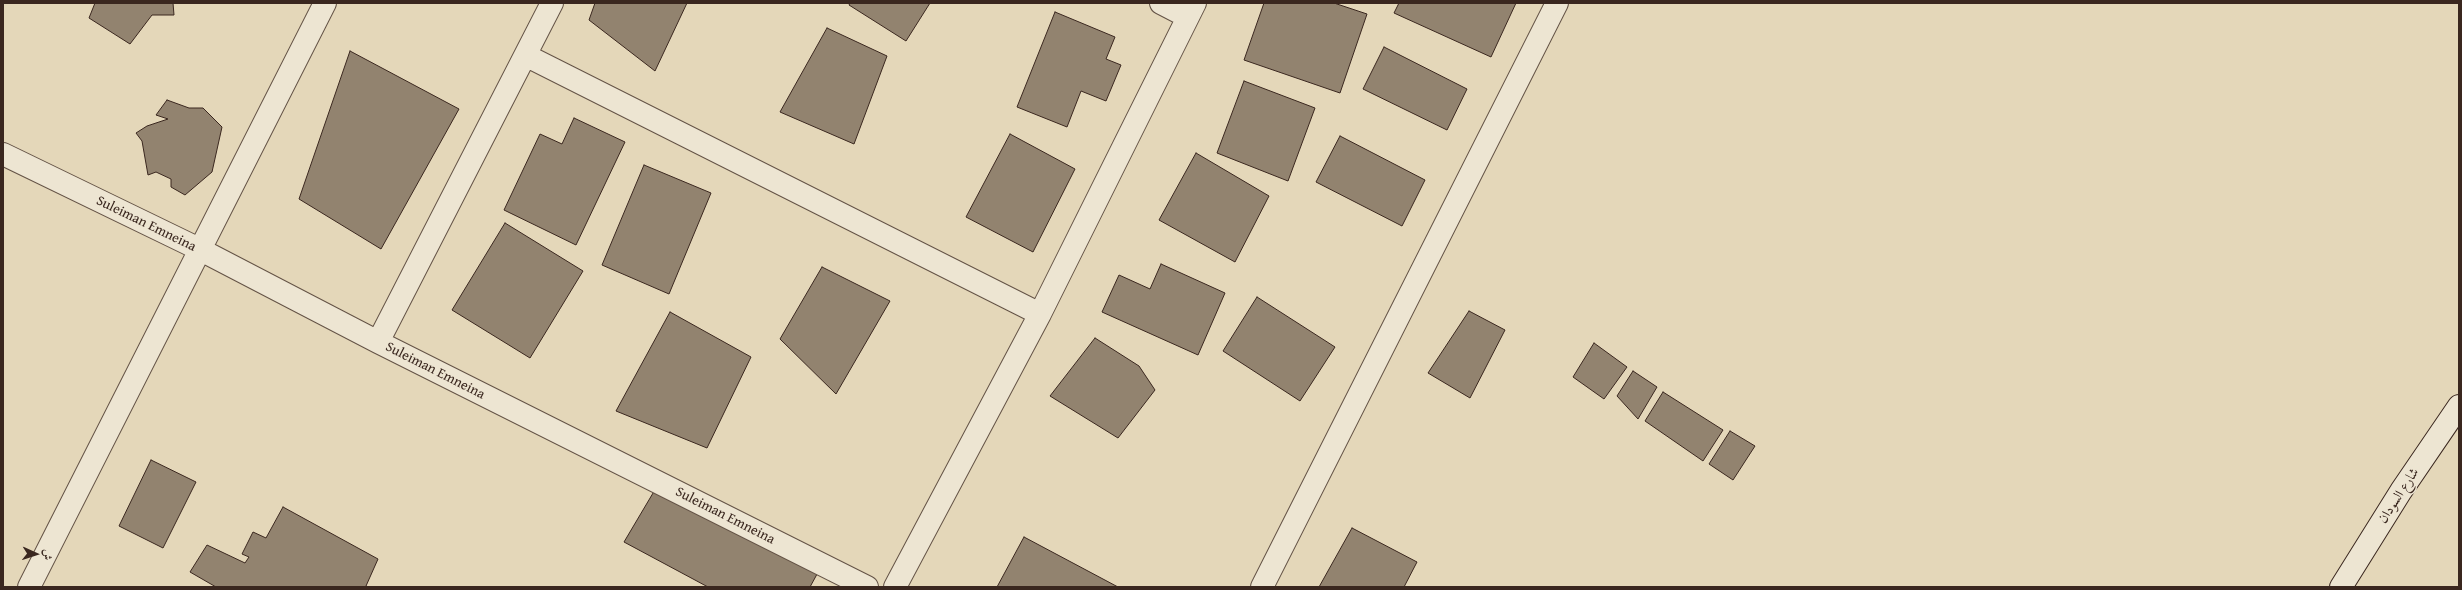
<!DOCTYPE html>
<html>
<head>
<meta charset="utf-8">
<style>
  body { margin:0 }
  #map { position:relative; width:2462px; height:590px; overflow:hidden; background:#e4d7b9; font-family:"Gentium Book Plus",Amiri,serif }
  canvas { display:block }
  .frame { position:absolute; inset:0; border:4px solid #3a271f; pointer-events:none }
  .north { position:absolute; left:16px; top:534px; width:40px; height:40px; -webkit-text-stroke:3px #ede5d2; paint-order:stroke; rotate:93deg; font-size:11px; font-weight:700; line-height:16px; text-align:center; color:#3a271f }
  .north::after { content:''; display:block; margin:auto; width:14px; height:18px; background:#3a271f; clip-path:polygon(50% 0,100% 100%,50% 72%,0 100%) }
</style>
</head>
<body>
<div id="map">
<canvas width="2462" height="590"></canvas>
<div class="frame"></div>
<div class="north">ش</div>
</div>
<script>
const c = document.querySelector('canvas').getContext('2d');
c.lineJoin = 'round';
function fill(path, color) { c.fillStyle = color; c.fill(path, 'evenodd'); }
const poly = rows => new Path2D(rows.map(r => 'M' + r).join(''));
function stroke(path, color, width, dash) { c.strokeStyle = color; c.lineWidth = width; c.lineCap = dash ? 'butt' : 'round'; c.setLineDash(dash || []); c.stroke(path); }
function label(font, color, halo, rows, align = 'center') {
  c.font = font + ' "Gentium Book Plus",Amiri,serif'; c.lineWidth = 3; c.setLineDash([]); c.textBaseline = 'middle'; c.strokeStyle = halo; c.fillStyle = color; for (const [text, x, y, turn = 0] of rows) {
    c.save(); c.translate(x, y); c.rotate((+turn || 0) * Math.PI / 180); c.textAlign = isNaN(turn) ? turn : align; if (halo) c.strokeText(text, 0, 0); c.fillText(text, 0, 0); c.restore();
  }
}
const building = poly([
  [95,3,173,3,174,15,152,15,130,44,89,18,95,3],
  [595,3,687,3,655,71,589,20,595,3],
  [850,3,930,3,906,41,849,5,850,3],
  [1264,3,1334,3,1367,14,1340,93,1244,60,1264,3],
  [1399,3,1516,3,1491,57,1394,13,1399,3],
  [1055,12,1115,37,1106,59,1121,65,1106,101,1081,91,1067,127,1017,107,1055,12],
  [827,28,887,56,854,144,780,112,827,28],
  [1384,47,1467,89,1447,130,1363,89,1384,47],
  [350,51,459,109,381,249,299,199,350,51],
  [1244,81,1315,108,1288,181,1217,153,1244,81],
  [167,100,189,108,203,108,222,127,212,172,185,195,171,187,171,179,156,172,148,175,142,141,136,133,147,126,168,119,156,115,167,100],
  [574,118,625,142,576,245,504,210,540,134,562,144,574,118],
  [1010,134,1075,169,1033,252,966,217,1010,134],
  [1340,136,1425,180,1402,226,1316,182,1340,136],
  [1196,153,1269,196,1235,262,1159,220,1196,153],
  [644,165,711,193,669,294,602,265,644,165],
  [505,223,583,271,530,358,452,310,505,223],
  [1161,264,1225,293,1198,355,1102,312,1119,275,1150,289,1161,264],
  [822,267,890,301,836,394,780,339,822,267],
  [1257,297,1335,347,1300,401,1223,351,1257,297],
  [1469,311,1505,330,1470,398,1428,373,1469,311],
  [670,312,751,357,707,448,616,411,670,312],
  [1095,338,1139,366,1155,390,1118,438,1050,396,1095,338],
  [1594,343,1627,367,1604,399,1573,377,1594,343],
  [1633,371,1657,387,1638,419,1617,396,1633,371],
  [1663,392,1723,430,1703,461,1645,421,1663,392],
  [1730,431,1755,446,1733,480,1709,464,1730,431],
  [151,460,196,482,163,548,119,526,151,460],
  [659,483,822,565,810,587,708,587,624,542,659,483],
  [283,507,378,559,366,586,368,587,216,587,190,572,207,545,245,563,249,557,242,554,253,532,266,538,283,507],
  [1352,528,1417,562,1404,587,1319,587,1352,528],
  [1024,537,1118,587,997,587,1024,537]
]);
const minor = poly([
  [1161,3,1188,17],
  [527,56,1040,314],
  [3,154,199,249,378,342,867,587],
  [378,342,552,3],
  [29,587,325,3],
  [895,587,1040,314,1195,3],
  [1262,587,1557,3]
]);
const secondary = poly([
  [2341,587,2401,491,2459,406]
]);
const streetNames = [
  ["Suleiman Emneina",146,224,26],
  ["Suleiman Emneina",435,371,27],
  ["شارع السودان",2399,496,-57],
  ["Suleiman Emneina",725,516,27]
];
fill(building, '#92836f');
stroke(building, '#3a271f', 1);
stroke(minor, '#645346', 24);
stroke(secondary, '#3a271f', 24);
stroke(minor, '#ede5d2', 22);
stroke(secondary, '#ede5d2', 22);
label('14px', '#3a271f', '#ede5d2', streetNames);
</script>
</body>
</html>
